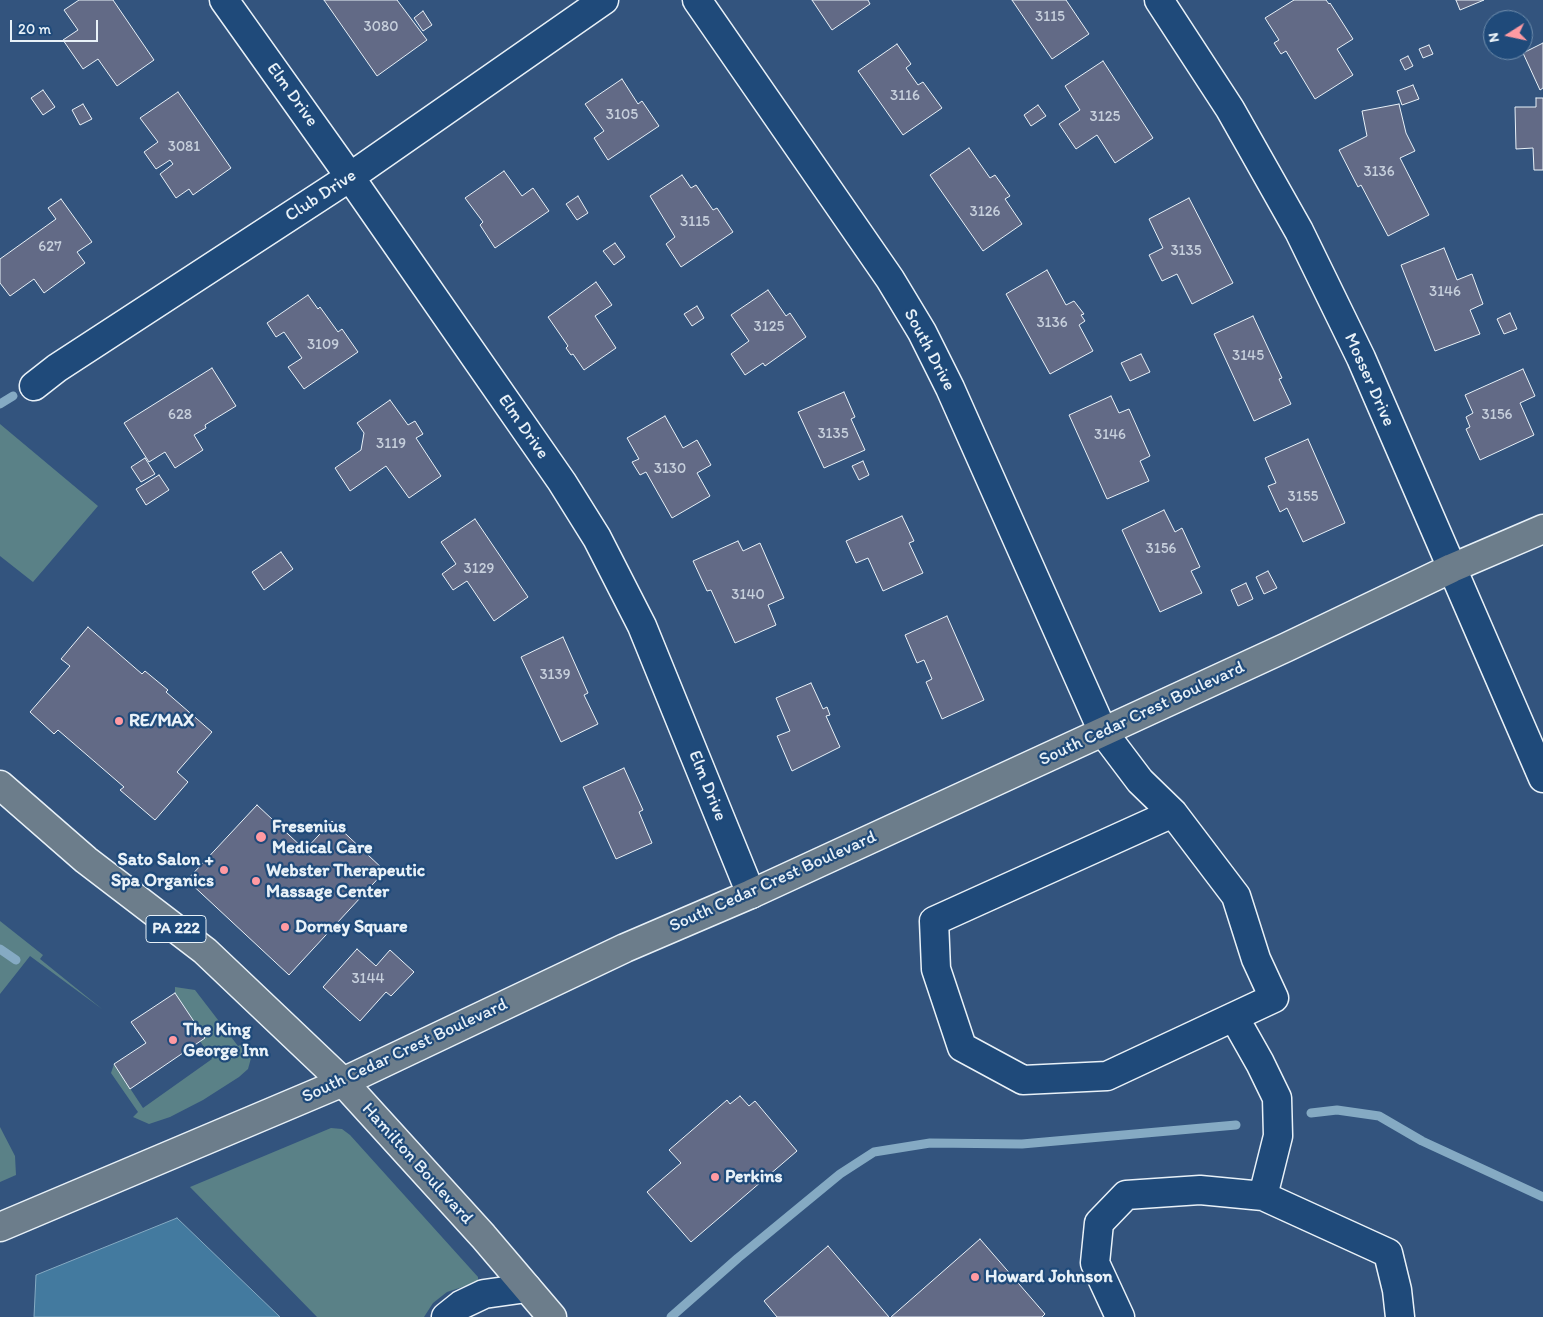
<!DOCTYPE html>
<html>
<head>
<meta charset="utf-8">
<style>
  body { margin:0 }
  #map { position:relative; width:1543px; height:1317px; overflow:hidden; background:#33547e; font-family:Itim,sans-serif }
  canvas { display:block }
  .north { position:absolute; left:1483px; top:10px; width:50px; height:50px; box-sizing:border-box; background:#1f4a7a; border:1px solid #6f8dac; border-radius:50%; rotate:260deg; font-size:14px; font-weight:700; line-height:20px; text-align:center; color:#e8f1f8 }
  .north::after { content:''; display:block; margin:auto; width:18px; height:22px; background:#ff9aa2; clip-path:polygon(50% 0,100% 100%,50% 72%,0 100%) }
  .scale { position:absolute; left:10px; top:20px; width:88px; height:22px; box-sizing:border-box; border:2px solid #e8f1f8; border-top:0; padding-left:6px; font-size:15px; line-height:18px; white-space:nowrap; color:#e8f1f8; -webkit-text-stroke:4px #1f4a7a; paint-order:stroke }
</style>
</head>
<body>
<div id="map">
<canvas width="1543" height="1317"></canvas>
<div class="north">N</div>
<div class="scale">20 m</div>
</div>
<script>
const c = document.querySelector('canvas').getContext('2d');
c.lineJoin = 'round';
function fill(path, color) { c.fillStyle = color; c.fill(path, 'evenodd'); }
const poly = rows => new Path2D(rows.map(r => 'M' + r).join(''));
function stroke(path, color, width, dash) { c.strokeStyle = color; c.lineWidth = width; c.lineCap = dash ? 'butt' : 'round'; c.setLineDash(dash || []); c.stroke(path); }
function label(font, color, halo, rows, align = 'center') {
  c.font = font + ' Itim,sans-serif'; c.lineWidth = 4.5; c.setLineDash([]); c.textBaseline = 'middle'; c.strokeStyle = halo; c.fillStyle = color; for (const [text, x, y, turn = 0] of rows) {
    c.save(); c.translate(x, y); c.rotate((+turn || 0) * Math.PI / 180); c.textAlign = isNaN(turn) ? turn : align; if (halo) c.strokeText(text, 0, 0); c.fillText(text, 0, 0); c.restore();
  }
}
const green = poly([
  [0,424,98,506,33,582,0,556],
  [0,921,43,955,40,959,102,1009,30,956,0,994],
  [175,987,195,990,238,1046,246,1043,253,1051,248,1069,239,1077,203,1100,170,1117,149,1124,133,1117,138,1112,111,1073,114,1064,143,1108,212,1059,200,1041,205,1038,175,993],
  [0,1127,15,1156,16,1175,0,1182],
  [331,1128,342,1129,350,1135,478,1277,478,1282,447,1292,433,1303,424,1317,317,1317,190,1187]
]);
const water = poly([
  [177,1218,280,1317,34,1317,36,1275,177,1218]
]);
const stream = poly([
  [0,404,13,396],
  [0,949,16,960],
  [1311,1113,1337,1110,1379,1116,1422,1141,1543,1197],
  [671,1317,738,1258,840,1174,874,1152,930,1143,1022,1144,1236,1125]
]);
const building = poly([
  [79,0,113,0,154,60,117,86,98,59,83,69,63,40,78,30,64,10,79,0],
  [324,0,397,0,427,40,377,76,324,0],
  [812,0,868,0,870,4,832,30,812,0],
  [1012,0,1066,0,1089,34,1052,59,1012,0],
  [1294,0,1326,0,1329,4,1330,3,1353,39,1337,49,1353,75,1315,99,1286,51,1281,54,1274,43,1279,40,1265,18,1294,0],
  [1456,0,1484,0,1460,10,1456,0],
  [423,11,432,25,423,31,414,18,423,11],
  [1543,43,1543,88,1540,90,1523,53,1543,43],
  [897,44,911,64,906,68,918,85,923,82,942,108,903,135,858,71,897,44],
  [1429,45,1433,54,1423,58,1419,49,1429,45],
  [1408,56,1413,66,1405,70,1400,60,1408,56],
  [1103,61,1153,138,1115,163,1097,135,1076,149,1059,124,1080,110,1065,86,1103,61],
  [622,79,638,104,642,101,659,126,608,160,594,138,604,131,585,104,622,79],
  [1413,85,1419,99,1402,105,1397,91,1413,85],
  [43,90,55,107,43,115,31,98,43,90],
  [178,92,231,168,193,195,189,189,176,198,160,174,173,164,170,160,156,169,144,152,158,142,140,118,178,92],
  [1536,98,1543,98,1543,170,1534,170,1533,148,1516,149,1515,107,1536,107,1536,98],
  [83,104,92,119,80,125,72,110,83,104],
  [1399,104,1406,133,1415,151,1400,158,1429,215,1388,236,1361,185,1358,187,1339,150,1367,136,1362,111,1399,104],
  [1038,105,1046,116,1031,126,1024,115,1038,105],
  [969,148,990,178,995,175,1010,196,1005,199,1022,224,983,251,930,175,969,148],
  [504,171,522,196,533,188,549,211,495,248,480,225,483,222,465,198,504,171],
  [682,175,691,188,696,185,713,210,717,208,733,232,681,267,666,244,675,237,650,196,682,175],
  [578,196,588,213,577,220,566,204,578,196],
  [1189,198,1233,283,1192,304,1177,274,1162,281,1149,255,1163,248,1149,219,1189,198],
  [61,199,92,242,77,252,85,263,44,293,34,279,10,296,0,283,0,259,56,219,48,208,61,199],
  [615,243,625,257,614,265,603,251,615,243],
  [1444,248,1457,280,1472,274,1483,304,1470,310,1480,334,1435,351,1401,265,1444,248],
  [1047,270,1066,305,1074,301,1084,314,1081,315,1085,321,1079,325,1093,351,1050,374,1006,294,1047,270],
  [596,282,612,305,595,316,616,348,584,370,573,354,571,355,566,348,568,346,548,317,596,282],
  [768,290,786,316,790,313,806,337,765,366,763,363,745,375,731,354,749,341,731,315,768,290],
  [308,295,318,309,320,307,338,332,342,329,358,352,304,389,288,367,302,358,284,332,276,337,267,323,308,295],
  [697,306,704,318,692,326,684,314,697,306],
  [1510,313,1517,329,1504,334,1497,319,1510,313],
  [1253,316,1282,378,1279,379,1291,404,1254,421,1214,334,1253,316],
  [1141,354,1150,372,1130,381,1121,363,1141,354],
  [212,368,236,406,205,425,206,428,194,435,203,450,175,468,165,452,149,462,124,423,212,368],
  [1523,369,1535,396,1520,403,1534,435,1480,460,1466,429,1470,427,1466,417,1473,413,1465,395,1523,369],
  [844,392,855,417,851,419,865,450,824,468,798,412,844,392],
  [1111,396,1119,413,1129,409,1150,456,1140,461,1149,481,1107,499,1069,415,1111,396],
  [390,400,408,425,415,421,423,434,416,438,441,476,409,498,386,466,350,491,335,468,361,450,364,433,357,423,390,400],
  [665,416,683,448,697,440,711,465,697,473,710,496,672,518,646,472,640,475,632,462,639,459,627,438,665,416],
  [1308,439,1345,523,1303,542,1287,508,1280,512,1268,486,1276,483,1265,458,1308,439],
  [145,458,155,474,141,482,131,467,145,458],
  [863,461,869,475,859,480,852,466,863,461],
  [159,475,169,490,146,505,136,489,159,475],
  [1164,510,1175,532,1182,528,1200,567,1191,571,1202,593,1160,612,1122,530,1164,510],
  [902,516,914,541,909,543,923,573,883,591,868,558,856,563,846,541,902,516],
  [475,519,528,597,494,621,467,581,453,590,442,574,456,564,441,542,475,519],
  [738,541,743,551,760,543,784,598,768,605,776,625,735,643,711,590,707,591,693,561,738,541],
  [281,552,293,569,264,590,252,572,281,552],
  [1268,571,1277,588,1264,594,1256,577,1268,571],
  [1246,583,1253,599,1238,606,1231,590,1246,583],
  [947,616,984,700,942,719,926,682,932,679,924,660,917,663,905,635,947,616],
  [88,627,142,674,145,671,168,690,166,692,212,732,177,772,188,782,155,820,120,790,124,787,58,730,54,734,30,712,70,666,61,659,88,627],
  [563,637,588,693,584,695,598,724,561,742,521,657,563,637],
  [811,683,823,709,827,707,830,715,826,716,840,747,792,771,777,736,790,731,776,698,811,683],
  [624,768,643,810,639,812,652,843,616,859,583,787,624,768],
  [257,805,305,850,332,821,385,871,289,975,187,880,257,805],
  [357,949,376,966,390,950,414,972,391,996,386,992,360,1021,323,987,357,949],
  [175,993,205,1038,130,1089,114,1064,146,1043,131,1022,175,993],
  [740,1096,749,1106,755,1101,797,1151,691,1242,647,1192,681,1163,669,1150,727,1100,730,1104,740,1096],
  [980,1239,1045,1314,1042,1317,891,1317,980,1239],
  [828,1246,889,1317,777,1317,764,1301,828,1246]
]);
const minor = poly([
  [224,0,350,177,562,482,597,538,642,626,751,894],
  [697,0,890,279,922,332,950,388,1103,732,1140,781,1173,813,1236,896,1256,959,1274,998,1107,1076,1023,1080,962,1047,936,969,934,921,1173,813],
  [1159,0,1230,109,1299,231,1361,358,1543,778],
  [34,386,57,368,350,177,604,0],
  [1234,1017,1260,1063,1277,1098,1278,1136,1263,1196,1388,1253,1397,1290,1400,1317],
  [446,1317,461,1305,484,1294,527,1288],
  [1120,1317,1095,1263,1099,1223,1126,1195,1200,1190,1263,1196]
]);
const major = poly([
  [0,785,86,860,205,951,343,1082,483,1236,552,1317],
  [0,1227,343,1082,625,948,751,894,1287,647,1452,568,1543,529]
]);
const markers = [
  [119,721,5,"#ff9aa2"],
  [261,837,6,"#ff9aa2"],
  [224,870,5,"#ff9aa2"],
  [256,881,5,"#ff9aa2"],
  [285,927,5,"#ff9aa2"],
  [173,1040,5,"#ff9aa2"],
  [715,1177,5,"#ff9aa2"],
  [975,1277,5,"#ff9aa2"]
];
const numberNames = [
  ["3115",1050,17],
  ["3080",381,27],
  ["3116",905,96],
  ["3105",622,115],
  ["3125",1105,117],
  ["3081",184,147],
  ["3136",1379,172],
  ["3126",985,212],
  ["3115",695,222],
  ["627",50,247],
  ["3135",1186,251],
  ["3146",1445,292],
  ["3136",1052,323],
  ["3125",769,327],
  ["3109",323,345],
  ["3145",1248,356],
  ["628",180,415],
  ["3156",1497,415],
  ["3135",833,434],
  ["3146",1110,435],
  ["3119",391,444],
  ["3130",670,469],
  ["3155",1303,497],
  ["3156",1161,549],
  ["3129",479,569],
  ["3140",748,595],
  ["3139",555,675],
  ["3144",368,979]
];
const shields = [
  [176,929,60]
];
const shieldNames = [
  ["PA 222",176,929]
];
const streetNames = [
  ["Elm Drive",292,95,54],
  ["Club Drive",321,196,-33],
  ["South Drive",929,350,62],
  ["Mosser Drive",1369,380,66],
  ["Elm Drive",523,427,55],
  ["South Cedar Crest Boulevard",1142,714,-25],
  ["Elm Drive",707,786,68],
  ["South Cedar Crest Boulevard",773,882,-24],
  ["South Cedar Crest Boulevard",405,1051,-25],
  ["Hamilton Boulevard",417,1164,48]
];
const poiNames = [
  ["RE/MAX",129,721],
  ["Fresenius",272,827],
  ["Medical Care",272,848],
  ["Sato Salon +",214,860,"right"],
  ["Spa Organics",214,881,"right"],
  ["Webster Therapeutic",266,871],
  ["Massage Center",266,892],
  ["Dorney Square",295,927],
  ["The King",183,1030],
  ["George Inn",183,1051],
  ["Perkins",725,1177],
  ["Howard Johnson",985,1277]
];
fill(green, '#5a8187');
fill(water, '#437a9f');
stroke(water, '#85aac3', 1);
stroke(stream, '#85aac3', 9);
fill(building, '#626a86');
stroke(building, '#e8f1f8', 1);
stroke(minor, '#e8f1f8', 31);
stroke(major, '#e8f1f8', 31);
stroke(minor, '#1f4a7a', 28);
stroke(major, '#6c7d8b', 28);
for (const [x, y, r, color] of markers) { const dot = new Path2D(); dot.arc(x, y, r, 0, 2 * Math.PI); c.fillStyle = color; c.fill(dot); stroke(dot, '#1f4a7a', 2); }
label('15px', '#c6cfdc', null, numberNames);
for (const [x, y, w] of shields) { const box = new Path2D(); box.roundRect(x - w / 2, y - 13.5, w, 27, 4); c.fillStyle = '#1f4a7a'; c.fill(box); stroke(box, '#e8f1f8', 1); }
label('bold 16px', '#e8f1f8', null, shieldNames);
label('18px', '#e8f1f8', '#1f4a7a', streetNames);
label('bold 18px', '#e8f1f8', '#1f4a7a', poiNames, 'left');
</script>
</body>
</html>
